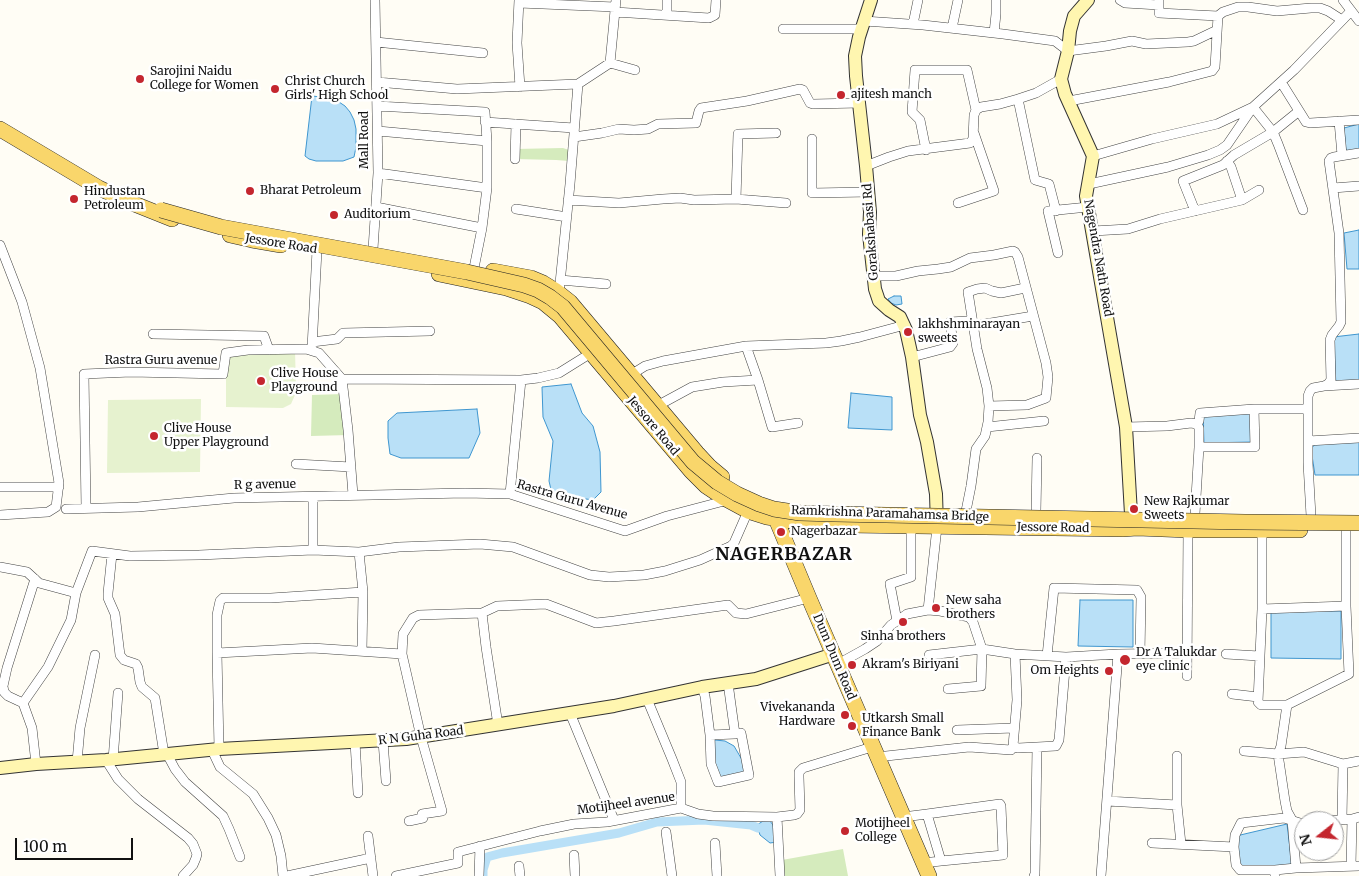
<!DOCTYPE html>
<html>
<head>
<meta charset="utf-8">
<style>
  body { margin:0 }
  #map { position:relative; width:1359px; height:876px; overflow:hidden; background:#fffdf5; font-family:Merriweather,serif }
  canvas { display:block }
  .north { position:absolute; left:1294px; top:811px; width:50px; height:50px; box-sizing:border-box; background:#fff; border:1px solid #a0a0a0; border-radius:50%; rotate:254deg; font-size:14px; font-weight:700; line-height:20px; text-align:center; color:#111 }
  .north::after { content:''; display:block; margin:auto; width:18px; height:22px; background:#c4262e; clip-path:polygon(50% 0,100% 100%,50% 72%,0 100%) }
  .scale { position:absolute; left:15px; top:838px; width:118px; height:22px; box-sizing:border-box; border:2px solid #111; border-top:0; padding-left:6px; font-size:15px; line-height:18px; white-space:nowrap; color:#111; -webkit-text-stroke:4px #fff; paint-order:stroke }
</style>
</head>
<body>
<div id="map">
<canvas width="1359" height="876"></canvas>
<div class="north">N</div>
<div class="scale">100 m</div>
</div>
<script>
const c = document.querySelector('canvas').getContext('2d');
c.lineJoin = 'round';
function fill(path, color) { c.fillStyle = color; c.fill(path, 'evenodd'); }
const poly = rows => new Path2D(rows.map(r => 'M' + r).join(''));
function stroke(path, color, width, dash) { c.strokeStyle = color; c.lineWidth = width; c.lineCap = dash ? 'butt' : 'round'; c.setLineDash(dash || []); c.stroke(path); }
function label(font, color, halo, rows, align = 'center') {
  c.font = font + ' Merriweather,serif'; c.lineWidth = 5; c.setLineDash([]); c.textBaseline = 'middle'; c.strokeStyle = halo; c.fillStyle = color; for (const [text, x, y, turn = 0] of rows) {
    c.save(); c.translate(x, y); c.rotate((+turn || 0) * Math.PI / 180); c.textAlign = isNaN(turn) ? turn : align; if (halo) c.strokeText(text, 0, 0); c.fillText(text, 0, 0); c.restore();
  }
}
const green = poly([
  [563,148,569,150,569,161,556,160,515,159,515,149],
  [344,394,349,435,311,436,312,395],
  [843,849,848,876,784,876,782,860]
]);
const pitch = poly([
  [295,350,296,388,295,395,291,404,283,408,226,407,226,357],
  [201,399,200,472,107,473,108,400]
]);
const water = poly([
  [312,96,321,97,339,102,345,106,350,112,354,120,356,129,356,147,354,157,343,161,316,161,309,159,305,156,312,96],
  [1359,124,1359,151,1346,153,1344,128,1359,124],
  [1359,230,1359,269,1347,269,1344,233,1359,230],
  [894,296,901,296,902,304,896,305,891,303,888,299,894,296],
  [1359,334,1359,382,1336,384,1333,337,1359,334],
  [571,384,582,413,593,426,600,452,601,492,593,500,552,494,549,481,553,441,543,417,542,387,571,384],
  [851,393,892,397,892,430,848,428,851,393],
  [477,409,480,433,469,458,401,458,390,454,388,438,388,421,397,413,477,409],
  [1251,410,1252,442,1204,443,1203,413,1251,410],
  [1359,439,1359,475,1315,475,1311,449,1317,442,1359,439],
  [1080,600,1133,600,1133,647,1078,646,1080,600],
  [1271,609,1341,611,1341,659,1271,658,1271,609],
  [715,740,725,741,734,746,748,770,727,780,716,775,712,741,715,740],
  [763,821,770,821,773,825,775,830,777,842,770,843,760,835,757,825,763,821],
  [1287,824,1292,865,1240,867,1236,836,1287,824]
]);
const canal = poly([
  [483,876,483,870,487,857,502,853,619,833,657,822,704,820,751,825,758,828]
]);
const street = poly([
  [519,0,517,43,520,87],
  [667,0,667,15],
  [1120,0,1125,3,1159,5],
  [1343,0,1359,21],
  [519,3,615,7],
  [615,12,709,18,715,15,716,0],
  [1218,16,1223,12,1238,7,1248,7,1277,11,1311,8,1320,8,1328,11,1342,20],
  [864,21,923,25,1003,34,1055,41,1068,51,1106,46,1132,41,1146,44,1188,42,1194,41,1217,30],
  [913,24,918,0],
  [952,28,958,0],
  [783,29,861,29],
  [994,33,996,14,996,0],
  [376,42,483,53],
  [610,63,635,70],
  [377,82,457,89,578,84],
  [1281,82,1306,122,1310,123,1359,120],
  [1018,99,1035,180,1049,184,1056,211],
  [1069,101,1169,82,1212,71,1215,67,1218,16,1159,13,1159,0],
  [377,106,485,112,487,141],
  [1339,121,1342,155],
  [485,122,574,128],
  [378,131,487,141,487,188,482,228,474,268],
  [574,137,602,133,619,129,634,130,648,129,658,124,696,123,699,111,701,108,747,101,800,89,803,90,810,103,813,104,859,103],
  [812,139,812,193,868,192],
  [926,150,920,120,912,112,915,70,967,70,976,110],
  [1093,156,1152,139,1217,124,1253,107,1294,70,1351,11],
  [515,159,516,124],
  [1227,161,1231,167,1242,200],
  [866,166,889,157,908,151,970,143,973,139,974,115,976,110,981,107,1000,104,1018,99,1036,93,1061,79],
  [378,173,487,188],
  [1089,184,1168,167,1208,155,1220,150,1227,145,1253,107,1273,132,1278,144,1303,210],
  [1333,188,1359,186],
  [736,199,786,203],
  [568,200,619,203,663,199,680,198,694,200,736,199,738,134,776,133],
  [958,203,994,191,974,133],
  [376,207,482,228],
  [516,209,567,217],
  [1195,211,1183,181,1223,165,1234,155,1273,132,1299,111],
  [1093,231,1128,229,1160,219,1242,200,1259,190],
  [0,245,22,302,40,368,59,483,56,507,48,512,0,515],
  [373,249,378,173,375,0],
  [1058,253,1048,211,1088,207],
  [874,276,896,276,918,271,938,269,951,267,970,258,994,255,1013,251,1015,252,1018,257,1046,363,1048,377,1046,398,1027,405,989,406],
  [560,280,606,284],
  [558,296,559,293,570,184,578,84,610,63,616,0],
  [153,334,264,336,269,350],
  [312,342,337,339,343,333,430,331],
  [746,346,758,380],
  [312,348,317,250],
  [912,357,950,347,953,343,950,322,967,321,979,325,1033,316],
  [632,376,637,371,645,366,663,361,746,346,826,343,841,341,860,337,905,325],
  [342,379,521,380,538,378,559,373,591,353],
  [1324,386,1359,384],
  [657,406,692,387,723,382,758,380,772,427,798,423],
  [1197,424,1199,421,1200,413,1254,409,1308,409],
  [987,427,1044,421],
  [1126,427,1167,426,1191,423,1197,424,1199,428,1199,447,1195,514,1188,530,1187,676],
  [1308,441,1359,438],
  [1199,447,1255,447,1254,409],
  [296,464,351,467],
  [0,487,59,487],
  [510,494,521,380],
  [313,497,313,550],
  [86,508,84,374,131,372,223,374,226,353,248,350,306,349,319,353,342,379,348,430,353,495],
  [66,509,138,507,234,498,465,493,510,494,625,531,667,516,728,500,729,499],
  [966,511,971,486,976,449,985,436,988,422,989,406,987,388,977,349,968,292,977,289,985,288,992,291,1001,293,1025,288],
  [1036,512,1037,458],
  [1311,516,1308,463,1308,396,1310,391,1313,388,1324,386,1328,384,1331,380,1330,340,1332,335,1339,326,1341,322,1339,233,1329,161,1331,158,1334,157,1359,153],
  [1262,530,1262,609,1258,702,1261,705,1287,705],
  [359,552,363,592,362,651],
  [112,554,108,593,108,598,115,614,120,655,124,660,136,664,138,668,140,682,142,687,155,698,164,754],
  [0,567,27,572,39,583,76,593,92,551,130,556,199,555,313,550,359,552,399,547,480,544,513,547,590,575,609,577,644,575,665,571,700,560,731,546,734,543,748,511],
  [1262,609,1346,606],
  [928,610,937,527],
  [482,613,486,647,498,725],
  [897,621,890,584,911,577,911,526],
  [217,653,217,615,220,601,223,598,271,598,363,592],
  [1015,654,1017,700,1013,746,1018,748,1037,747],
  [1226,654,1259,656],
  [929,655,982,649,1015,654,1066,657,1118,654,1186,653],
  [1047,656,1054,588,1137,590,1141,597,1140,654],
  [838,664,865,649,877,641,891,625,907,614,928,610,940,611,969,617,973,622,982,649,981,686,948,689],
  [702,687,705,696,710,735,711,764,718,782,749,775,741,733,735,734,728,683],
  [1232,694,1258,697],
  [647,699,672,759,681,782,681,808],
  [23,703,8,696,4,692,3,686,7,668,35,579],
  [570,713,614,820],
  [957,730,1014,728],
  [710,735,735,734],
  [383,741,386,781],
  [355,742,358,793],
  [219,749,217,653,312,648,402,654],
  [212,750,220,767,253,794,268,818,276,835,281,856,283,876],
  [1244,751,1278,754,1304,752,1343,764,1359,761],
  [167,754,175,769,185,782,223,816,229,829,240,857],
  [1177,756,1177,805,1181,844],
  [877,757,969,747,1011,750],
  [106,760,118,779,138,799,188,838,193,844,197,854,196,858,193,865,183,876],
  [113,760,118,693],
  [77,762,80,728,95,655],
  [36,764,32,728,23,703,48,667,71,620,76,593],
  [1107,801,1177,805],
  [777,817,794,815,797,814,800,810,799,777,799,772,803,768,872,747],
  [903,817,927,814],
  [1342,819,1343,764],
  [409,821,423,818,422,814,442,811,421,737,402,654,403,634,413,618,419,615,482,613,497,606,546,604,596,623,614,621,728,605,736,613,746,614,809,598],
  [1324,821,1352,819,1359,817],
  [666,832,672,876],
  [368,836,373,876],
  [715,843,717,876],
  [1152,843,1234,847],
  [574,855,575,876],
  [923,863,941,861,927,814,1000,804,1001,806,1003,855,941,861],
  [519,866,520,876],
  [1351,866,1352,819],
  [1296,868,1292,820,1287,811,1285,801,1278,754,1281,746,1287,705,1349,674,1346,606,1346,530],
  [1275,870,1240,870,1236,865,1234,847,1235,835,1241,823,1284,818,1300,823,1304,823],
  [287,876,371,858],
  [396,876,458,863,458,852,540,831,574,824,607,822,681,808,698,814,713,816,777,817,780,876],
  [479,876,480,846],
  [1034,876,1035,874,1037,747,1056,746,1059,740,1066,657],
  [1101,876,1118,654],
  [1275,876,1275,870,1296,868,1359,866]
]);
const secondary = poly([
  [871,0,859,37,855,56,856,76,866,166,870,212,869,234,875,289,879,301,889,310,900,317,906,330,912,357,920,415,927,442,936,494,937,526],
  [1088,0,1074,16,1070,31,1068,51,1061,79,1065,94,1093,156,1086,196,1126,427,1131,514,1137,528],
  [0,768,36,764,106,760,219,749,406,739,614,706,702,687,756,679,834,654]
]);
const primary = poly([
  [0,129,99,188,127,201,172,219],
  [230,235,252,240,281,245],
  [493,271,531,278,543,283,556,291,570,302,697,453,710,467,722,477],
  [439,274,506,288,530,296,543,302,560,316,691,471,706,486,724,498,748,511,767,517,806,523,847,525,1123,529,1137,528,1188,530,1300,530],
  [777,511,776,519,809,598,929,876]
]);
const primaryBridge = poly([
  [161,210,221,227,467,272,524,285,538,290,550,297,563,307,693,462,717,482,737,494,759,504,774,509,800,513,835,514,1245,522,1359,523]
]);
const markers = [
  [140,79,5,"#c4262e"],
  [275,89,5,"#c4262e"],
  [841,95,5,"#c4262e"],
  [250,191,5,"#c4262e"],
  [74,199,5,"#c4262e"],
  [334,215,5,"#c4262e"],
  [908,332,5,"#c4262e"],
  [261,381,5,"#c4262e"],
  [154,436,5,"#c4262e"],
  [1134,509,5,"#c4262e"],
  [781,532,5,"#c4262e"],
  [936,608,5,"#c4262e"],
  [903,622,5,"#c4262e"],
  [1125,660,6,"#c4262e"],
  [852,665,5,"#c4262e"],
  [1109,671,5,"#c4262e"],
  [845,715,5,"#c4262e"],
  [852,726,5,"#c4262e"],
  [845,831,5,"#c4262e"]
];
const poiNames = [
  ["Sarojini Naidu",150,72],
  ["College for Women",150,86],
  ["Christ Church",285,82],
  ["Girls' High School",285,96],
  ["ajitesh manch",851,95],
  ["Bharat Petroleum",260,191],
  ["Hindustan",84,192],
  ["Petroleum",84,206],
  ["Auditorium",344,215],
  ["lakhshminarayan",918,325],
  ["sweets",918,339],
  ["Clive House",271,374],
  ["Playground",271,388],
  ["Clive House",164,429],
  ["Upper Playground",164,443],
  ["New Rajkumar",1144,502],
  ["Sweets",1144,516],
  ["Nagerbazar",791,532],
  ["New saha",946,601],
  ["brothers",946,615],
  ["Sinha brothers",903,637,"center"],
  ["Dr A Talukdar",1136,653],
  ["eye clinic",1136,667],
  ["Akram's Biriyani",862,665],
  ["Om Heights",1099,671,"right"],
  ["Vivekananda",835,708,"right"],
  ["Hardware",835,722,"right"],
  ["Utkarsh Small",862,719],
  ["Finance Bank",862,733],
  ["Motijheel",855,824],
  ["College",855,838]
];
const streetNames = [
  ["Mall Road",365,140,-90],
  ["Gorakshabasi Rd",871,232,-94],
  ["Jessore Road",281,244,9],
  ["Nagendra Nath Road",1098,258,80],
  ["Rastra Guru avenue",161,361],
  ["Jessore Road",653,426,50],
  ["R g avenue",265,485,-1],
  ["Rastra Guru Avenue",572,500,16],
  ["Ramkrishna Paramahamsa Bridge",890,514,2],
  ["Jessore Road",1053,528,1],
  ["Dum Dum Road",834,657,67],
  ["R N Guha Road",421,736,-7],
  ["Motijheel avenue",626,804,-8]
];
const districtNames = [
  ["NAGERBAZAR",784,555]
];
fill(green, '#d5ebbd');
fill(pitch, '#e6f2cf');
fill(water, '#b9e0f7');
stroke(water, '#3f96cf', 1);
stroke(canal, '#b9e0f7', 9);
stroke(street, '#444', 10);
stroke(secondary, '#333', 14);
stroke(primary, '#222', 16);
stroke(street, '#fff', 9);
stroke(secondary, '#fff6b0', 12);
stroke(primary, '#f9d66b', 15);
stroke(primaryBridge, '#222', 16, []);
stroke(primaryBridge, '#f9d66b', 15);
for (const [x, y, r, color] of markers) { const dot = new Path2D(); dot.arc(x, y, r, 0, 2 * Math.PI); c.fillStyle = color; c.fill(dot); stroke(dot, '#fff', 2); }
label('12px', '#111', '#fff', poiNames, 'left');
label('12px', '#111', '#fff', streetNames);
c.letterSpacing = '1px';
label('bold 18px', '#111', '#fff', districtNames);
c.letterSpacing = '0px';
</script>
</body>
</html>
